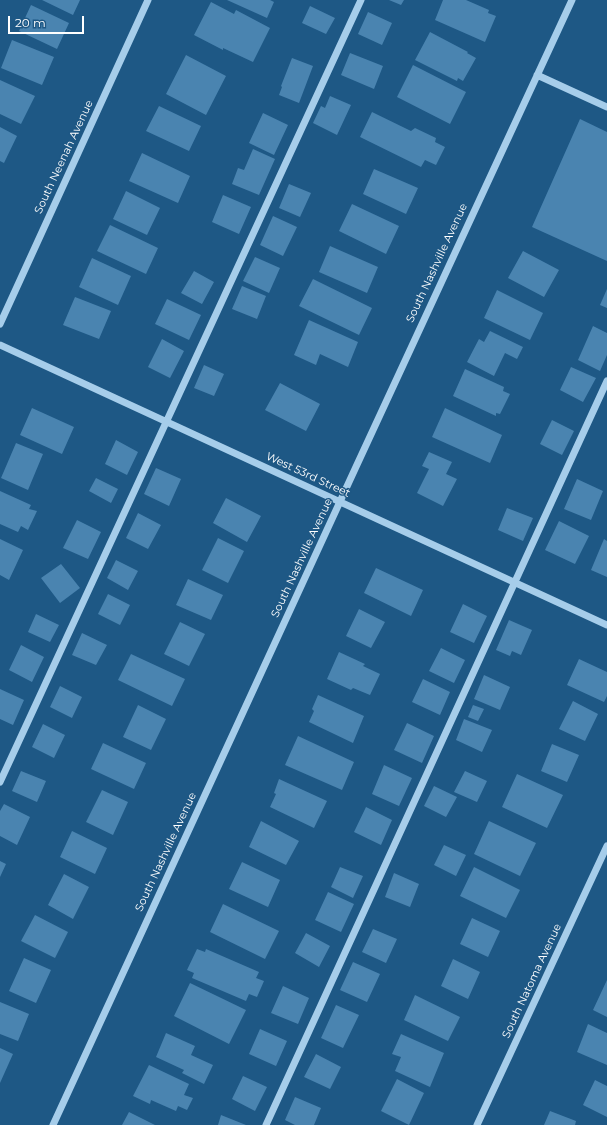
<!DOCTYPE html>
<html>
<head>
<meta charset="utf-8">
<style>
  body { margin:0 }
  #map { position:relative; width:607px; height:1125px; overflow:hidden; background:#1e5885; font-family:Montserrat,sans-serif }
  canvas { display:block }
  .scale { position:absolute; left:8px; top:16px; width:76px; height:18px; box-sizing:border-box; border:2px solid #fff; border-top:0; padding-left:5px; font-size:12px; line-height:14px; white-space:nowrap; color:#fff; -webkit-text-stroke:3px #1e5885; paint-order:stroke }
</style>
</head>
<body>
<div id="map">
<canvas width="607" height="1125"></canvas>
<div class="scale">20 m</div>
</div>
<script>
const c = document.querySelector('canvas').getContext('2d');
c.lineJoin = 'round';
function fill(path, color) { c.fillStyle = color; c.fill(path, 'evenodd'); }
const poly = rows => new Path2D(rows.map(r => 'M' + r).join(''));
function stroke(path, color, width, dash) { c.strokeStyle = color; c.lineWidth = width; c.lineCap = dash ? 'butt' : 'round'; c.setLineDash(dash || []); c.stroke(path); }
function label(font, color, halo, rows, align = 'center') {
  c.font = font + ' Montserrat,sans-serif'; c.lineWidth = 3; c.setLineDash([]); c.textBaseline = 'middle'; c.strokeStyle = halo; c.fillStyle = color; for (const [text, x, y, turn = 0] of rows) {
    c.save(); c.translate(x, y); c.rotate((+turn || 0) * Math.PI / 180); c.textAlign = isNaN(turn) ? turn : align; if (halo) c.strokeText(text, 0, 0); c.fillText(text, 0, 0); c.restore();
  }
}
const building = poly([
  [42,0,80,0,73,15],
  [227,0,270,0,274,2,267,18],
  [389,0,404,0,401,5],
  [443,0,466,0,489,10,488,13,496,16,485,42,435,20],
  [211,2,234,14,236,10,270,28,253,62,223,48,223,50,194,35],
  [31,5,69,23,57,49,19,31],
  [310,6,335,18,326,34,302,23],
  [368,12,392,23,382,45,358,34],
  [430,32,468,52,467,53,476,58,463,81,458,78,457,81,415,60],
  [12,40,54,57,42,85,1,68],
  [350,53,383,66,374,89,341,75],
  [186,55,226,76,206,115,166,94],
  [292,58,313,66,299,103,279,95,282,87,281,86],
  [413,65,466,92,450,124,397,97],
  [0,80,35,96,21,124,0,114],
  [330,96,351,105,337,135,313,123,321,106,325,108],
  [159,106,201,126,189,151,146,131],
  [372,112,411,131,415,128,436,138,435,142,445,147,436,165,425,160,421,167,360,137],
  [263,113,288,125,274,155,249,143],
  [580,119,607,132,607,261,532,227],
  [0,127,17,136,4,163,0,161],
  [253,149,275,159,259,195,232,184,238,168,244,170],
  [142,153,190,176,178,203,129,181],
  [374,169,418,188,406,214,363,194],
  [289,184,311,193,300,217,279,208],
  [126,191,160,208,147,235,113,219],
  [223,195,251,207,239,234,212,222],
  [352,204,399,226,386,254,339,231],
  [273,216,297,227,283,256,260,245],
  [110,225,158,248,146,274,97,251],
  [330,246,378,267,367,293,319,272],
  [523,251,559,270,544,297,508,278],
  [255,257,280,268,269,293,243,281],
  [92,258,131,276,118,305,79,287],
  [194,271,214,282,202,304,181,293],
  [313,279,372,308,359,335,299,306],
  [242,286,266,296,257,319,232,309],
  [607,289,607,308,600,305],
  [497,290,543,313,530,340,484,318],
  [75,297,111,311,99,339,63,325],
  [167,299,201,315,189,340,155,324],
  [309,320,358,342,348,367,320,354,316,365,294,355],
  [593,326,607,333,607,355,600,371,578,360],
  [490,331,523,347,517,359,505,353,494,376,467,362,479,339,484,342],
  [162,339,184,351,170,378,148,367],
  [204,365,224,374,214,396,194,388],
  [571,367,596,378,583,402,560,390],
  [465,369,504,387,503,391,510,394,500,414,496,413,496,416,453,396],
  [280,383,320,404,306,431,265,410],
  [32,408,74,427,62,454,20,435],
  [445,408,502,435,490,463,432,437],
  [552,420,574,431,562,455,540,444],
  [116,440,138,452,127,475,105,464],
  [16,443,43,454,28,490,1,478],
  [429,452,452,462,446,474,457,479,443,506,417,493,429,469,422,466],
  [156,468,181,479,169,506,144,494],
  [96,478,118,489,111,503,89,491],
  [577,479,603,491,591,520,564,509],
  [0,491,31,505,29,509,37,511,28,530,21,526,18,532,0,524],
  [226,498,261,516,247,542,213,523],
  [507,508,533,518,523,541,498,530],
  [138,513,161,525,148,549,126,538],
  [77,520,101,532,88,559,63,548],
  [559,521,589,536,575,564,545,550],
  [218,538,244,551,228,583,202,570],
  [0,539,23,550,9,580,0,575],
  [604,539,607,541,607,577,591,570],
  [116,560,138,571,128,590,107,578],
  [61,564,80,588,60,603,41,578],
  [376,568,423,590,411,616,364,593],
  [188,579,223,595,211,620,176,605],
  [108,594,130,605,120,625,98,614],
  [463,604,487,616,474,643,450,632],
  [359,609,385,622,371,648,346,636],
  [36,614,59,625,50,642,28,632],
  [509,620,532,630,521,655,512,651,510,656,496,650],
  [180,622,205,634,189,666,164,654],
  [82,633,107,645,96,665,72,655],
  [21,645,44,657,32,682,9,670],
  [441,648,465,660,454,683,429,671],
  [339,652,365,664,363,666,380,674,370,695,353,688,351,690,327,679],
  [131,654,185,679,172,706,118,680],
  [579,659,607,672,607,696,604,702,567,685],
  [484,675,510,687,500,710,474,699],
  [423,679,450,692,440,715,412,702],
  [60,686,82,697,72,718,50,707],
  [0,689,24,700,13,725,0,719],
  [318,695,364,716,353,743,309,722,314,711,312,709],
  [573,701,598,714,585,741,559,729],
  [138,705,166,719,151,750,123,737],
  [473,705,484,709,478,721,468,717],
  [464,719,492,730,482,752,456,740],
  [407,723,434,736,422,763,394,750],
  [43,724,65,735,54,758,32,747],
  [298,736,354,762,342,790,285,765],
  [103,743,146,763,134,789,91,769],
  [552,744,579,755,567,782,541,771],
  [384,765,412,778,399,806,372,794],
  [21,771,46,781,37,802,12,791],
  [465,771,487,781,477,802,454,792],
  [517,774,563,795,547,828,502,807],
  [279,779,327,801,314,828,270,807,276,794,274,793],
  [434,786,457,797,446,817,424,806],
  [102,790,128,802,113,835,86,822],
  [4,804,30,817,17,845,0,836,0,811],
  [366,807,392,820,381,845,354,832],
  [261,821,299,841,286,865,249,847],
  [489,821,536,843,520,876,474,854],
  [72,831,107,848,95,874,60,857],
  [444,845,466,855,456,876,434,865],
  [0,861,6,864,0,877],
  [242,862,280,880,268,907,229,889],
  [340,867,363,876,353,898,331,887],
  [474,867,520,890,506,918,460,896],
  [394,873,419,884,410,907,385,897],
  [64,874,89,887,73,919,48,905],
  [328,892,354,904,341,932,315,920],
  [223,904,279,931,265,959,210,932],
  [35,915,68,932,55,958,21,941],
  [472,918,500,931,488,957,460,944],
  [373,929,397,939,386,963,362,952],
  [306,933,330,946,319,967,295,953],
  [197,949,205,952,206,949,259,972,256,978,264,981,257,997,249,994,246,1001,192,978,194,973,187,970],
  [24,958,51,970,36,1003,9,991],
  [453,959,480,972,468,999,441,986],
  [353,962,380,974,367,1002,340,990],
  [607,980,607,1017,593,1010],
  [190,983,246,1010,229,1044,174,1016],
  [283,986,309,998,298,1024,271,1013],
  [415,995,460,1017,448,1041,404,1020],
  [0,1002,29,1014,18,1041,0,1034],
  [336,1005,359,1015,343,1048,321,1038],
  [588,1024,607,1033,607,1065,577,1052],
  [260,1029,287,1041,276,1066,249,1054],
  [166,1033,195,1046,191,1055,213,1065,204,1084,182,1073,184,1070,156,1057],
  [401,1034,444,1053,430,1087,395,1071,401,1057,392,1054],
  [0,1048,13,1054,0,1083],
  [316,1054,341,1067,330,1089,304,1077],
  [149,1065,189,1084,184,1095,193,1098,187,1110,178,1106,176,1111,151,1100,150,1104,133,1096],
  [243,1076,267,1087,255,1111,232,1099],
  [397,1079,424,1093,409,1125,381,1111],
  [595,1080,607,1086,607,1117,583,1105],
  [295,1097,321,1108,314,1125,295,1125,285,1120],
  [550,1111,576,1121,575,1125,544,1125],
  [129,1112,155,1125,122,1125],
  [221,1115,246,1125,218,1125]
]);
const minor = poly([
  [537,75,607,107],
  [0,324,148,0],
  [0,345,607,625],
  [0,782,361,0],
  [53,1125,355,469,572,0],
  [266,1125,607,381],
  [477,1125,607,846]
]);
const streetNames = [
  ["South Neenah Avenue",64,157,-65],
  ["South Nashville Avenue",437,263,-65],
  ["West 53rd Street",308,475,25],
  ["South Nashville Avenue",302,558,-65],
  ["South Nashville Avenue",166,852,-65],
  ["South Natoma Avenue",532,981,-65]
];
fill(building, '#4a84b0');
stroke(minor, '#a6cdea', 7);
label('11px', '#fff', '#1e5885', streetNames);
</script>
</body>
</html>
